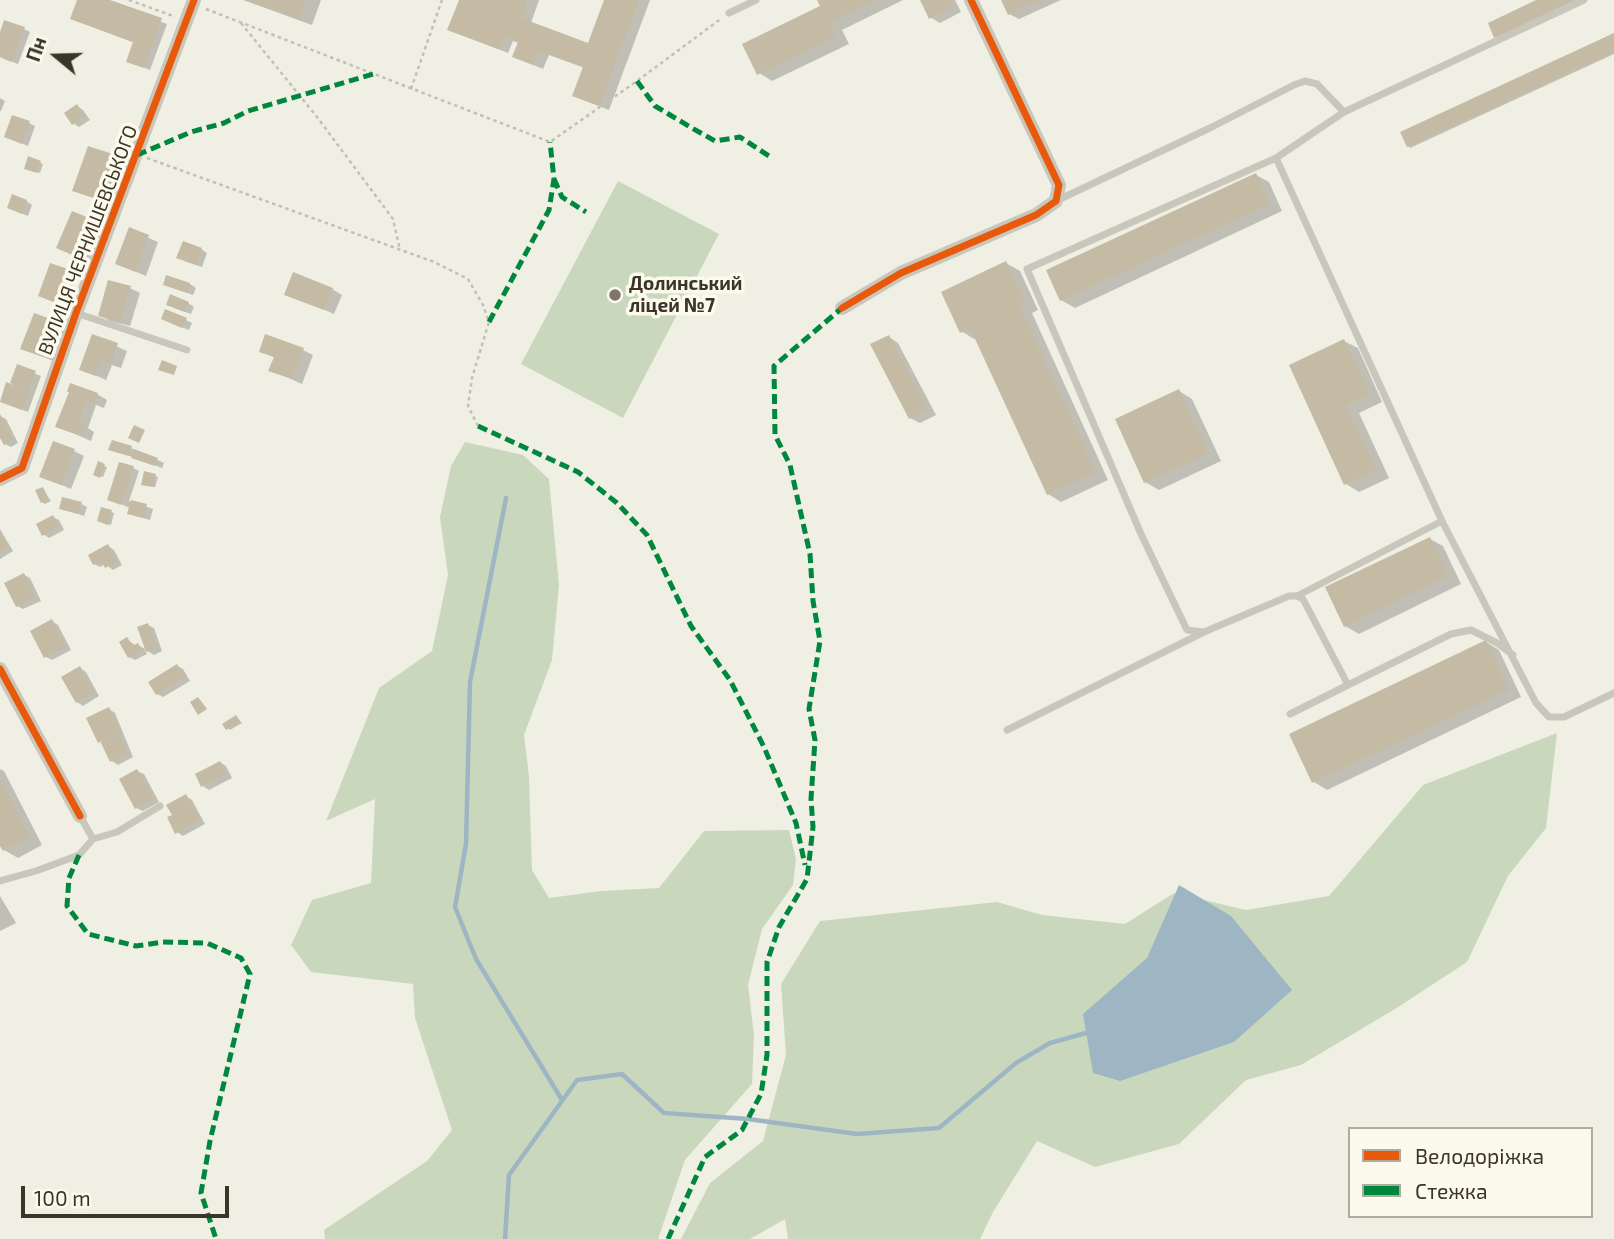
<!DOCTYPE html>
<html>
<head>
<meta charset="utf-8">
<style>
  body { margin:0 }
  #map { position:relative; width:1614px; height:1239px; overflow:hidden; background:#f0efe4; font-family:"Exo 2",sans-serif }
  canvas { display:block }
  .legend { position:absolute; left:1348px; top:1127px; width:245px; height:91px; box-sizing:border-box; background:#fcfaec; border:2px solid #afab9e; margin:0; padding:9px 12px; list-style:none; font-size:21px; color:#3b3529 }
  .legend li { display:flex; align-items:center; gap:14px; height:35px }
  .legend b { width:35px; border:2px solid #afab9e }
  .north { position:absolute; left:21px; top:21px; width:70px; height:70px; -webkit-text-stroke:5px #fcfaec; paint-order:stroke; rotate:289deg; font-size:19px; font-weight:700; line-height:28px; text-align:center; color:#3b3529 }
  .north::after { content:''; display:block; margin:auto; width:24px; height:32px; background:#3b3529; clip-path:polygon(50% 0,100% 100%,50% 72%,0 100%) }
  .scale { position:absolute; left:21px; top:1186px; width:208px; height:32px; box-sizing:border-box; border:4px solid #3b3529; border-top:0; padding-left:9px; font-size:21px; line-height:24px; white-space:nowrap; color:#3b3529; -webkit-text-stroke:5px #fcfaec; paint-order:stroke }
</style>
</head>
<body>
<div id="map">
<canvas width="1614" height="1239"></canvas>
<ul class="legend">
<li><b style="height:9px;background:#e8590c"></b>Велодоріжка</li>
<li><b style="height:9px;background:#00873e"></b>Стежка</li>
</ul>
<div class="north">Пн</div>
<div class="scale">100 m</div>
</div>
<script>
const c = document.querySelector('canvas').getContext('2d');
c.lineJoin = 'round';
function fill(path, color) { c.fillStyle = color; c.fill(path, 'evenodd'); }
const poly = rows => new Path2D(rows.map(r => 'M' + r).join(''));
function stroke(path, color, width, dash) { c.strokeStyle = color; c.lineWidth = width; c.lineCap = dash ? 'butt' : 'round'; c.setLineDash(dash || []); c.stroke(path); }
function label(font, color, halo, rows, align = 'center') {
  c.font = font + ' "Exo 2",sans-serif'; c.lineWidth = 7; c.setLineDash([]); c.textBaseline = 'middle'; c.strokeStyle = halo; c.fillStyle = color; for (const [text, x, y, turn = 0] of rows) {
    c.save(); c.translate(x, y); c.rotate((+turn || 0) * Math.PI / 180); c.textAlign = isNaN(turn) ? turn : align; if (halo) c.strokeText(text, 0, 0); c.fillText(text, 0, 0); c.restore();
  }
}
const green = poly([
  [618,181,719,234,623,418,521,364],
  [465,442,523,455,549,479,559,585,552,660,524,735,529,776,532,870,549,898,601,891,659,888,704,831,789,830,796,859,793,885,762,929,748,985,754,1035,752,1084,685,1160,658,1239,325,1239,324,1230,427,1161,452,1130,415,1018,413,984,311,972,291,945,312,900,371,883,375,799,326,821,379,688,432,651,448,575,440,517,451,466],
  [1557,733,1546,828,1508,876,1467,962,1395,1009,1301,1065,1246,1080,1179,1144,1095,1167,1037,1141,993,1212,980,1239,788,1239,785,1219,750,1239,681,1239,710,1183,763,1141,786,1055,781,984,820,921,997,902,1042,915,1125,924,1174,893,1246,910,1329,896,1423,785]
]);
const water = poly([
  [1179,885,1231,916,1292,990,1234,1042,1120,1081,1093,1073,1083,1014,1147,958]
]);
const shadow = poly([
  [78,0,105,0,167,24,150,70,134,64,135,43,72,19],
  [243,0,321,0,312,25],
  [461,0,539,0,531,23,589,45,606,0,650,0,609,110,584,100,585,68,549,55,543,69,514,57,519,43,513,41,508,53,450,30],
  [819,0,903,0,842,30,849,44,772,81,759,73,822,7],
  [922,0,955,0,961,12,940,23,930,17],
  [1003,0,1061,0,1019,19,1009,14],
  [1540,0,1577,0,1498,38,1496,37],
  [24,29,30,32,18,64,0,57,0,37],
  [1614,35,1614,54,1410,148,1408,146],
  [0,98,5,101,1,111,0,111],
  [77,106,83,110,90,120,79,127,73,123],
  [29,123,35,126,28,146,13,140],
  [115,157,125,162,110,205,74,190],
  [30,159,43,164,40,173,29,169],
  [1256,175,1269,182,1282,211,1075,308,1061,300],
  [26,201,32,205,28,216,15,211],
  [93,221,102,227,88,261,68,253],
  [130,230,158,242,146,276,127,268],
  [201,249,207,253,202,267,184,261],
  [1006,263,1020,271,1038,310,1032,313,1108,480,1061,502,1048,494,977,338,974,339,961,331],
  [70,272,76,275,66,306,46,299],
  [190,284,196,288,193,295,165,285],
  [130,288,140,293,130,326,110,321,100,315],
  [332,289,342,295,334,314,287,294],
  [188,303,194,307,191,314,174,308],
  [35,315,65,328,53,361,22,348],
  [186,320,192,323,189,330,169,322],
  [93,336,127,351,121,368,112,365,106,380,81,369],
  [889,337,898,343,936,415,920,423,910,418],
  [1344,341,1358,348,1382,402,1359,413,1389,478,1359,492,1346,484],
  [303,350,313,355,302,384,271,370,275,358,261,351],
  [18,367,41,376,28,412,7,404],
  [1179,391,1192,399,1221,461,1159,490,1145,482],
  [71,392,97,394,107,400,104,408,96,405,88,428,94,432,91,441,57,426],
  [0,416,6,419,18,443,11,447,5,444,0,434],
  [131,448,164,463,162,468,111,449],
  [74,451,84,456,71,489,41,476],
  [104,466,107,467,103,477,97,475],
  [133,468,139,471,129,501,153,509,150,520,135,516,129,513,130,508,109,499],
  [155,476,158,477,155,487,145,485],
  [43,489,51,501,45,504,42,502],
  [81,504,87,507,84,516,61,508],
  [111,512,114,513,111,525,101,522],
  [53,517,59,520,64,530,49,538,43,534],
  [0,529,13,551,0,559],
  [1430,539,1443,546,1461,584,1359,634,1345,626],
  [108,546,114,550,122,565,113,570,105,564,100,567,94,564],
  [24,575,30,578,41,601,23,609,17,606],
  [52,621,58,625,71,650,52,660,46,657],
  [148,625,154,628,162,651,154,655,144,649,147,654,135,660,129,657,127,639,136,646,138,645,147,650],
  [1486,642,1499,650,1521,697,1327,790,1314,782],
  [177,666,183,669,190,681,163,697,157,694],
  [80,668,86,672,99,696,83,706,77,702],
  [109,709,115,713,133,757,118,765,112,761,103,744,99,741],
  [236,717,242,723,230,730,224,724],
  [220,762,226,766,232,778,209,790,203,786],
  [0,769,4,771,42,845,18,858,4,850,0,842],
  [137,771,144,774,159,802,143,811,136,808],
  [186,796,192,800,205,824,183,836,177,832,174,816],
  [0,896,16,923,0,931]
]);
const stream = poly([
  [506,498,470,682,466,844,455,907,476,959,562,1100],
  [505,1239,509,1175,577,1080,622,1074,664,1113,748,1119,857,1134,939,1128,1016,1063,1050,1043,1086,1033]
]);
const building = poly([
  [77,0,110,0,162,18,144,68,126,62,133,42,70,19],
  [247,0,305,0,299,19],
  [459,0,528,0,521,18,588,43,604,0,639,0,599,106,572,96,583,67,539,51,533,65,512,57,518,42,503,37,498,49,447,30],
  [817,0,875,0,830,22,837,36,757,75,742,44,820,6],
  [920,0,949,0,953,7,929,19],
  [1001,0,1041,0,1008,15],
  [1536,0,1573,0,1494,38,1488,23],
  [4,20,25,27,11,62,0,57,0,32],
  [1614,33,1614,52,1407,147,1400,132],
  [77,104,85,116,72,125,64,113],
  [12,115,30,121,22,144,4,137],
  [88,146,116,155,100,200,72,191],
  [28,156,41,161,37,173,24,169],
  [1256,173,1270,204,1060,301,1046,270],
  [12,194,27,200,22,214,7,208],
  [72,211,94,220,77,257,56,248],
  [129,227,149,235,136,272,115,264],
  [183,241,202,248,196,265,176,258],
  [1006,261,1025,302,1019,305,1096,472,1047,495,970,328,960,333,941,292],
  [50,263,71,270,59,304,38,296],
  [293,272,333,288,324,310,284,295],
  [166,275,190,283,187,293,163,285],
  [108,280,131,286,120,322,98,316],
  [170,294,189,302,185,312,166,305],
  [165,309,187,318,182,328,161,319],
  [34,313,56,321,43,357,20,349],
  [92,334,118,343,111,364,102,361,96,376,79,370],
  [265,334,304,348,292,379,268,371,274,357,259,352],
  [889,335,927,409,909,419,870,344],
  [1344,339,1370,394,1346,406,1377,470,1344,485,1289,365],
  [162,360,177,366,174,375,158,370],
  [17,364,36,371,29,390,10,383],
  [6,382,29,391,22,410,0,402],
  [70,383,98,393,94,404,86,401,79,422,86,424,81,436,55,427,69,392,67,392],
  [1179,389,1208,454,1144,483,1115,419],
  [0,414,13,440,4,445,0,438],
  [134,425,145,430,139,443,128,438],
  [112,440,132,446,129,456,108,450],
  [53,441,75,449,61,485,39,477],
  [134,449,158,458,155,466,131,458],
  [98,461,105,464,100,478,93,475],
  [119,462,134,466,121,505,107,500],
  [144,471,156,474,153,487,141,485],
  [43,487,49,500,41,503,35,490],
  [62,497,82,502,78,514,59,509],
  [131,500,147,504,144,518,127,514],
  [101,507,112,510,108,525,97,521],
  [53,515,59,526,42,536,36,524],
  [0,533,9,547,0,553],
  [1430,537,1449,576,1344,627,1325,587],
  [108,544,117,562,105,568,101,560,93,565,88,555],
  [24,573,36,597,16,607,4,583],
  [52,619,66,647,44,658,30,631],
  [148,623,157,648,146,652,137,627],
  [127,637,133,646,138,643,142,650,128,658,119,642],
  [1486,640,1509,690,1312,783,1289,734],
  [177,664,185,677,156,695,148,682],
  [80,666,95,693,76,703,61,677],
  [198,697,207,709,198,715,190,702],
  [109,707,121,732,98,743,86,718],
  [236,715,240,721,226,730,222,724],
  [119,734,128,753,110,762,101,743],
  [220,761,227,774,201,787,195,774],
  [137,769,154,799,135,809,119,779],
  [0,779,30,837,3,851,0,846],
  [186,794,200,820,175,834,167,817,172,815,166,805]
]);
const path = poly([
  [129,0,173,16],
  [206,9,550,142,637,81,722,18],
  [241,23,317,117,393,219,400,250],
  [411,89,442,0],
  [603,105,642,0],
  [147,158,434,262,468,279,483,305,489,322,472,378,468,406,478,426]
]);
const lane = poly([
  [729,13,756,0],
  [1344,112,1276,158,1027,269,1141,534,1187,630,1204,632,1289,596,1297,596,1303,599,1348,685,1451,634,1471,630,1497,643,1513,655],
  [1276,158,1442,521,1536,703,1549,717,1564,717,1614,693],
  [1058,200,1212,127,1294,85,1305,81,1317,84,1344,112,1584,0],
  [76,313,187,350],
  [1297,596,1442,521],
  [1290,714,1348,685],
  [1007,730,1204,632],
  [93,839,117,832,160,806],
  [0,881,36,871,79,855,93,839,80,816]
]);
const street = poly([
  [842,308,901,273,1036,215,1056,201,1059,185,971,0],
  [0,479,22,468,76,313,194,0],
  [0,669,80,816]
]);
const quiet = poly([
  [637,81,655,106,692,128,715,141,740,137,769,156],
  [137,155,191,132,224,123,248,111,373,74],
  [554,179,562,197,586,212],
  [489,322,549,210,554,179,550,142],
  [478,426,578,472,617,503,647,535,691,626,730,680,764,747,796,823,805,865],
  [79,855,69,878,67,906,88,934,136,946,163,942,207,943,241,958,250,974,210,1141,201,1193,216,1239],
  [668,1239,705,1157,742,1130,761,1094,767,1055,767,962,779,927,807,879,813,827,811,799,815,740,809,709,820,641,813,601,810,554,790,465,775,435,774,366,842,308]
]);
const cycleway = poly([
  [842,308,901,273,1036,215,1056,201,1059,185,971,0],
  [0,479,22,468,76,313,194,0],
  [0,669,80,816]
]);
const markers = [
  [615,295,7,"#7a766a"]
];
const streetNames = [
  ["ВУЛИЦЯ ЧЕРНИШЕВСЬКОГО",88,240,-69]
];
const poiNames = [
  ["Долинський",629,284],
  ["ліцей №7",629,306]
];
fill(green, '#c9d8bd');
fill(water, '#9eb6c3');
fill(shadow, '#0003');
stroke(stream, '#9eb6c3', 4.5);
fill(building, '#c5baa4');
stroke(path, '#c2c0b4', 2.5, [3.5, 3.5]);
stroke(lane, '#c9c7bc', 7);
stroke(street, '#c9c7bc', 14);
stroke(quiet, '#00873e', 5, [10, 5]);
stroke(cycleway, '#e8590c', 7);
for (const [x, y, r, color] of markers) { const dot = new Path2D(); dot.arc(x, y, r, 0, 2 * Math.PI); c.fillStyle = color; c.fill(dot); stroke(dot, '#fcfaec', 2.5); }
label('19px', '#3b3529', '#fcfaec', streetNames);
label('bold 19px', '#3b3529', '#fcfaec', poiNames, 'left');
</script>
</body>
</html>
